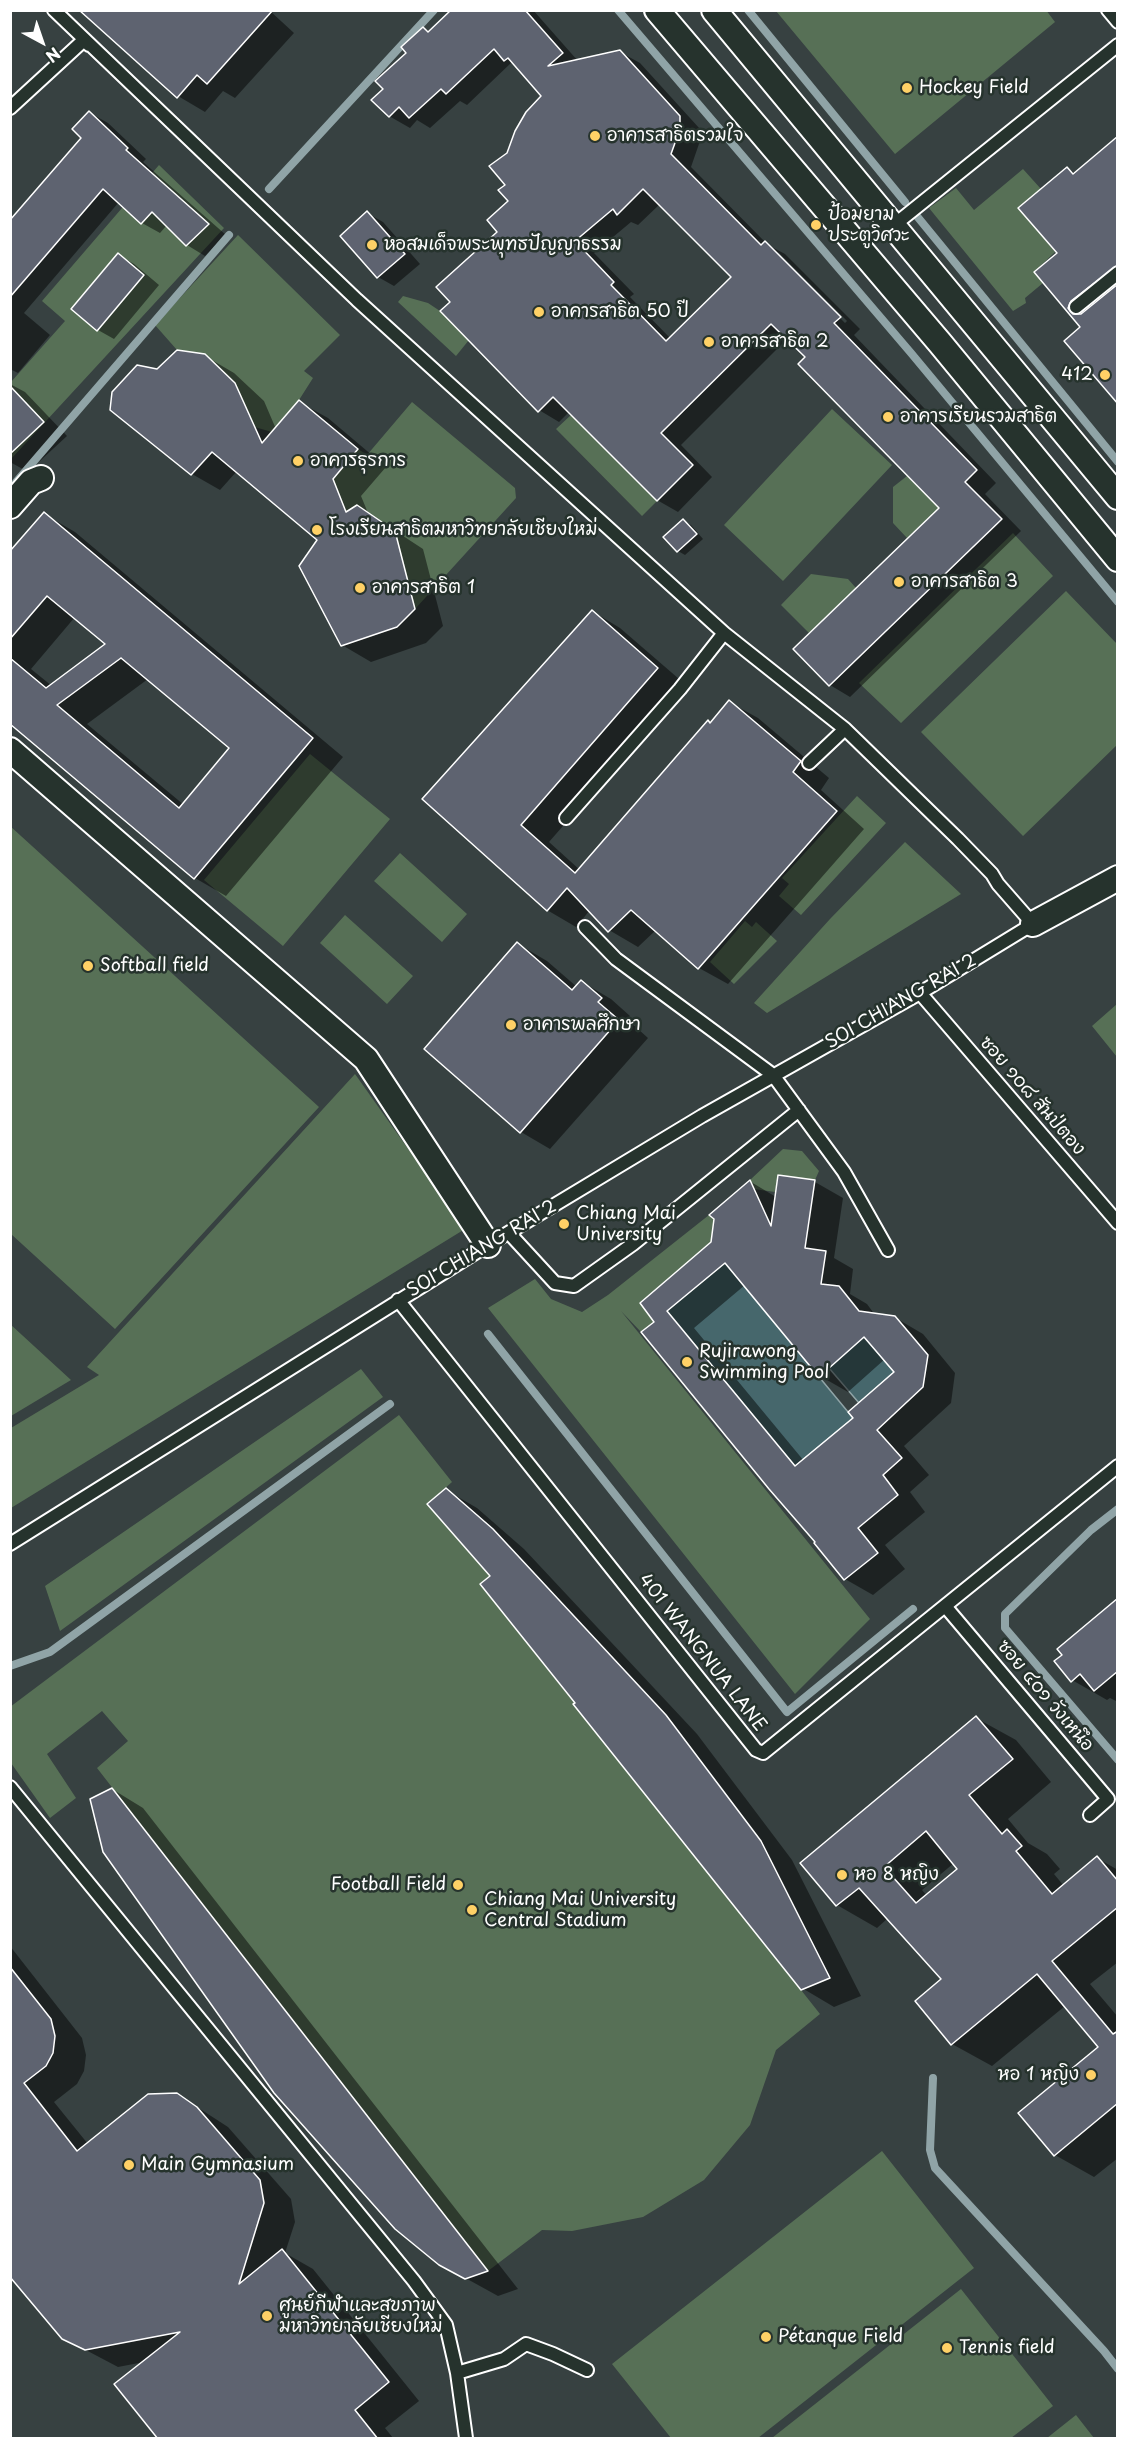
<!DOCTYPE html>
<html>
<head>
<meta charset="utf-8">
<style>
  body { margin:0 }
  #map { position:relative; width:1128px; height:2449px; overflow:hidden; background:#26332d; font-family:"Playpen Sans",sans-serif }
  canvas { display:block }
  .frame { position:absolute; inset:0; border:12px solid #fff; pointer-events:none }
  .north { position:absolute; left:12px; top:12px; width:60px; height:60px; -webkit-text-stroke:4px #26332d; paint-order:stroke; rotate:140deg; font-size:16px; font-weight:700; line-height:24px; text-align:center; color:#fff }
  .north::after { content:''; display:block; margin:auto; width:21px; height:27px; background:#fff; clip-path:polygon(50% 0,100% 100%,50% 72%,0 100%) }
</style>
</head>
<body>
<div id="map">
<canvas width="1128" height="2449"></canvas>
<div class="frame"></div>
<div class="north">N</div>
</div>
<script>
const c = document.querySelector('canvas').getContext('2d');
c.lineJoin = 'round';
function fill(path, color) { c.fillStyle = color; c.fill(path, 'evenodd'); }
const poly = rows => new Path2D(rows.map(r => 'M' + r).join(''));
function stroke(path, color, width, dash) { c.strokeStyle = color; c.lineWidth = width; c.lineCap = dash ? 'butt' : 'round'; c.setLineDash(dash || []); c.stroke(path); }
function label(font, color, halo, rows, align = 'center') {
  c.font = font + ' "Playpen Sans","Playpen Sans Thai",sans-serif'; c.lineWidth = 5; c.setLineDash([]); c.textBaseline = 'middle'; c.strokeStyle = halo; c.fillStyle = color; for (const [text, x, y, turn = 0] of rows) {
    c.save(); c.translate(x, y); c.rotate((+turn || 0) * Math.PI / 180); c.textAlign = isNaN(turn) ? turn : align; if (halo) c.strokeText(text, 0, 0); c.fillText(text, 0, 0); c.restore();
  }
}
const built = poly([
  [11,11,1117,11,1117,2438,11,2438]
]);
const green = poly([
  [1046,10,1055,22,895,154,776,11],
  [159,165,224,228,11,459,11,382,65,321,42,301],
  [1023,169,1041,189,1019,208,1055,252,1034,272,1043,283,1025,298,1026,303,1013,311,929,208,956,188,974,210],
  [238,235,340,335,304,371,313,378,299,400,272,432,237,422,248,411,235,383,205,354,177,350,155,325],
  [403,296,428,303,440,311,469,340,456,356,398,302],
  [412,402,515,488,516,498,415,609,346,512,333,479,358,449,367,455],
  [832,409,892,465,783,581,724,525],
  [571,415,657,501,642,516,556,429],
  [907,476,939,508,907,538,893,523,893,487],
  [1013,533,1053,576,901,723,859,683],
  [811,574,848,579,856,588,809,633,781,605],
  [1066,591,1117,644,1117,745,1023,836,921,732],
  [310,754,390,819,283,946,204,880],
  [857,796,886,823,801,915,779,896,789,884,782,878],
  [10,826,319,1107,115,1329,11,1234],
  [905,842,961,894,767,1013,754,1003,830,919],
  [400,853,467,914,442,942,374,881],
  [345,915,413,976,387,1004,320,943],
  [745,921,752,927,756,922,777,941,734,984,710,962],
  [1117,1004,1117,1057,1092,1026],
  [355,1074,465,1229,11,1508,11,1428,99,1375,87,1367],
  [783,1149,802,1151,819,1171,815,1180,778,1175,775,1192,754,1189,750,1180],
  [709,1215,714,1219,711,1242,640,1303,654,1322,641,1332,621,1311,870,1619,795,1694,488,1308,535,1279,551,1299,582,1312,608,1295],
  [10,1324,71,1380,11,1416,10,1416],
  [361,1369,383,1397,60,1631,45,1586],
  [399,1415,452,1482,427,1504,490,1576,480,1584,820,2014,776,2050,750,2125,704,2180,643,2217,572,2231,542,2230,488,2271,97,1768,128,1741,102,1711,47,1754,76,1798,50,1818,11,1763,10,1707],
  [882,2151,974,2268,758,2438,671,2438,612,2364],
  [961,2289,1053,2406,1011,2438,772,2438],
  [1076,2415,1094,2438,1047,2438]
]);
const water = poly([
  [725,1263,853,1418,795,1466,667,1311,725,1263],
  [864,1337,894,1372,859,1403,829,1368,864,1337]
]);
const shadow = poly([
  [81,10,269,10,294,33,235,98,223,91,205,112,178,96],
  [453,10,533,10,578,61,620,52,640,63,700,129,700,141,691,167,768,245,785,254,860,329,854,335,996,483,985,494,1021,531,850,697,830,685,795,649,941,508,788,338,681,445,712,477,678,512,657,500,570,411,559,422,539,410,453,303,499,232,510,201,507,185,508,153,543,96,517,66,511,63,467,105,460,101,430,128,417,120,410,128,389,116,385,89,424,29,430,32],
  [660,204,733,277,671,339,630,297,634,294,594,253,631,222,638,225],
  [772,250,779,253,847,321,845,323],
  [90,113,108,123,146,159,143,162,226,235,205,256,187,245,167,225,160,233,142,223,119,202,24,313,50,335,18,373,10,369,10,222,83,138],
  [1118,138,1118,402,1083,327,1036,272,1059,253,1067,169,1075,173],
  [367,213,383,222,420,264,394,286,378,277,342,236],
  [119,255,134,264,159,285,114,339,98,330],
  [205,356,234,373,264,401,276,429,299,402,328,418,386,467,361,496,368,513,423,549,443,626,426,643,371,662,342,645,319,540,237,471,220,490,192,474,158,371],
  [10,384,25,392,67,436,28,472,10,462],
  [44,514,75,532,343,757,226,896,195,878,10,722,10,553],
  [75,617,107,644,52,686,31,669],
  [148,679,231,748,184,805,87,724],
  [683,521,691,525,703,539,685,555,678,551],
  [592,611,620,628,686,685,549,842,580,870,729,702,758,718,829,778,821,790,864,829,728,984,699,968,656,930,638,947,609,930,590,910,576,927,547,910,424,799],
  [518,944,547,961,577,987,582,982,611,999,630,1016,627,1019,648,1038,550,1149,521,1132],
  [779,1177,815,1182,843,1198,834,1258,853,1269,850,1294,867,1304,875,1315,894,1317,923,1334,955,1373,951,1403,904,1446,929,1475,910,1492,925,1512,885,1545,905,1569,873,1595,845,1579,656,1322,712,1242,751,1182,776,1197],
  [745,1285,820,1376,848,1392,885,1359,896,1372,855,1418,804,1461,694,1328],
  [446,1490,477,1508,524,1549,697,1734,792,1860,861,1996,834,2007,802,1988],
  [1118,1600,1118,1702,1110,1698,1107,1700,1072,1680],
  [976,1718,1016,1740,1051,1782,1008,1819,1028,1843,1047,1854,1060,1869,1054,1874,1064,1886,1097,1858,1118,1870,1118,1962,1090,1984,1118,2017,1118,2158,1094,2177,1055,2155,1100,2047,1065,2006,992,2066,952,2044,943,1980,888,1918,877,1928,837,1905,802,1863],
  [954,1863,959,1869,927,1896,922,1890],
  [112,1789,143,1808,518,2289,498,2296,440,2264],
  [10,1946,82,2038,86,2055,84,2071,77,2084,54,2102,88,2144,177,2094,228,2127,291,2199,295,2222,285,2253,313,2269,419,2401,385,2428,393,2438,159,2438,144,2362,118,2367,63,2338,10,2275]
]);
const stream = poly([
  [618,10,911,353,1118,602],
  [748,10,905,202],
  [269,189,434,10],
  [916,215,1118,462],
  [16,482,229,235],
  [488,1334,787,1712,913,1609],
  [1118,1509,1091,1530,1005,1614,1005,1628,1118,1760],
  [10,1666,50,1652,390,1404],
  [933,2078,930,2150,935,2168,1104,2351,1118,2369]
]);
const building = poly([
  [79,10,273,10,207,84,197,75,177,98,79,10],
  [451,10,525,10,563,53,548,66,620,50,680,116,680,129,671,154,761,245,765,241,841,317,834,323,977,470,965,482,1002,519,829,686,793,649,939,508,798,364,805,357,771,324,661,433,693,465,657,501,553,397,538,412,440,311,450,302,436,287,497,232,487,220,508,201,498,190,505,185,489,166,507,153,515,131,526,112,541,96,508,58,504,61,494,49,446,94,441,89,409,118,399,107,389,117,371,100,383,89,375,81,406,53,401,47,423,27,428,32,451,10],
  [643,189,731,277,666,341,611,285,614,282,575,241,613,209,617,215,643,189],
  [89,111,128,148,126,150,209,224,186,246,152,212,141,224,103,189,10,297,10,220,81,138,72,129,89,111],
  [1118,136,1118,265,1071,301,1068,308,1073,314,1081,314,1118,284,1118,404,1064,341,1080,327,1034,272,1057,253,1018,208,1067,167,1073,174,1118,136],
  [367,211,405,254,377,278,340,236,367,211],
  [118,253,144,275,97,331,71,309,118,253],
  [177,350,205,354,235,383,262,443,299,400,358,449,333,479,346,512,357,505,395,531,415,609,397,627,341,646,299,566,317,540,212,452,191,475,110,410,112,392,137,365,157,369,177,350],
  [10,386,44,422,10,454,10,386],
  [44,512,313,738,194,879,10,724,10,658,46,688,105,644,47,596,10,639,10,551,44,512],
  [121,658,229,748,179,808,57,705,121,658],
  [683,519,697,534,677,552,663,537,683,519],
  [592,610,658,668,521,825,575,873,708,720,710,723,729,700,801,761,793,772,837,811,698,969,631,910,608,932,567,888,547,911,422,799,592,610],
  [517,942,572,990,581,980,602,998,598,1002,619,1020,520,1133,424,1049,517,942],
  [778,1175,815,1180,805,1248,826,1251,821,1284,839,1286,859,1311,895,1316,928,1355,923,1387,877,1430,902,1458,883,1475,898,1495,858,1528,878,1553,844,1580,814,1543,815,1542,769,1489,641,1332,654,1322,640,1303,711,1242,714,1219,709,1215,750,1180,771,1226,778,1175],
  [725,1263,819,1377,864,1337,894,1372,848,1412,853,1418,795,1466,667,1311,725,1263],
  [446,1488,493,1529,666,1715,761,1841,830,1978,801,1990,573,1704,575,1703,480,1584,490,1576,427,1504,446,1488],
  [1118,1598,1118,1671,1094,1691,1080,1674,1071,1682,1054,1661,1062,1655,1057,1649,1118,1598],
  [976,1716,1013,1759,969,1795,1002,1834,1007,1829,1022,1846,1016,1851,1052,1894,1097,1856,1118,1881,1118,1907,1052,1961,1113,2034,1118,2031,1118,2103,1054,2156,1018,2113,1098,2047,1037,1974,951,2045,915,2001,941,1979,859,1888,836,1906,800,1863,976,1716],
  [926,1831,957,1869,916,1903,884,1867,926,1831],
  [112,1788,488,2271,465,2279,439,2265,395,2229,274,2093,103,1852,90,1799,112,1788],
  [10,1967,51,2019,55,2036,53,2053,46,2066,24,2083,77,2151,148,2094,177,2093,197,2107,260,2180,264,2203,239,2284,282,2249,389,2382,355,2410,378,2439,158,2439,114,2384,180,2332,85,2350,62,2339,10,2277,10,1967]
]);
const service = poly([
  [1108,10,1118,22],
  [10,108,84,40,89,45],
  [893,226,1118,45],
  [1076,307,1118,273],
  [809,763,845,729,840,725],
  [566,818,680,689,724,633],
  [585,927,616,959,773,1075,844,1172,888,1250],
  [920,993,1118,1223],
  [509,1233,555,1283,574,1286,633,1244,799,1110],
  [398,1300,756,1750,763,1753,1118,1466],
  [10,1544,488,1245,702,1116,920,993,1033,924,998,884,992,874,958,839,845,729,724,633,357,300,54,10],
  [950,1602,945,1606,1108,1799,1090,1815],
  [10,1787,414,2281,446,2325,457,2373,466,2438],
  [457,2373,504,2359,526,2344,553,2354,587,2370]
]);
const minor = poly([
  [657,10,940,343,1118,559],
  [714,10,1118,497],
  [10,506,31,482,41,478],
  [10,750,366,1059,488,1245],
  [1033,924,1118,878]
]);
const markers = [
  [907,88,6,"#ffd166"],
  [595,136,6,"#ffd166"],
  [816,225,6,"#ffd166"],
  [372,245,6,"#ffd166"],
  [539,312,6,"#ffd166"],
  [709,342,6,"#ffd166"],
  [1105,375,6,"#ffd166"],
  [888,417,6,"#ffd166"],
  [298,461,6,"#ffd166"],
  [317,530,6,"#ffd166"],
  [899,582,6,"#ffd166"],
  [360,588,6,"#ffd166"],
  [88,966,6,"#ffd166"],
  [511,1025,6,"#ffd166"],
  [564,1224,6,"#ffd166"],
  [687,1362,6,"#ffd166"],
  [842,1875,6,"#ffd166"],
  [458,1885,6,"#ffd166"],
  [472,1910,6,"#ffd166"],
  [1091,2075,6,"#ffd166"],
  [129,2165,6,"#ffd166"],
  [267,2316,6,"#ffd166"],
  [766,2337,6,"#ffd166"],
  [947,2348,6,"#ffd166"]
];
const poiNames = [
  ["Hockey Field",919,88],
  ["อาคารสาธิตรวมใจ",607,136],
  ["ป้อมยาม",828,215],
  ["ประตูวิศวะ",828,236],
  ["หอสมเด็จพระพุทธปัญญาธรรม",384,245],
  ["อาคารสาธิต 50 ปี",551,312],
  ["อาคารสาธิต 2",721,342],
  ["412",1093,375,"right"],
  ["อาคารเรียนรวมสาธิต",900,417],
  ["อาคารธุรการ",310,461],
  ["โรงเรียนสาธิตมหาวิทยาลัยเชียงใหม่",329,530],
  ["อาคารสาธิต 3",911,582],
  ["อาคารสาธิต 1",372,588],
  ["Softball field",100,966],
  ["อาคารพลศึกษา",523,1025],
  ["Chiang Mai",576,1214],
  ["University",576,1235],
  ["Rujirawong",699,1352],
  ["Swimming Pool",699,1373],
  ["หอ 8 หญิง",854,1875],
  ["Football Field",446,1885,"right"],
  ["Chiang Mai University",484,1900],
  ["Central Stadium",484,1921],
  ["หอ 1 หญิง",1079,2075,"right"],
  ["Main Gymnasium",141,2165],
  ["ศูนย์กีฬาและสุขภาพ",279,2306],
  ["มหาวิทยาลัยเชียงใหม่",279,2327],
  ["Pétanque Field",778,2337],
  ["Tennis field",959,2348]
];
const streetNames = [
  ["SOI CHIANG RAI 2",901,1002,-30],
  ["ซอย ๑๐๘ สันป่ตอง",1032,1096,49],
  ["SOI CHIANG RAI 2",482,1249,-31],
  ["401 WANGNUA LANE",702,1653,52],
  ["ซอย ๔๐๑ วังเหนึอ",1045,1696,50]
];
fill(built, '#374141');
fill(green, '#577056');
fill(water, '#46676c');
stroke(water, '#90a4a7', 1.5);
fill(shadow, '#0007');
stroke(stream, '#90a4a7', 8);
fill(building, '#5e6370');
stroke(building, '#fff', 1.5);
stroke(service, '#fff', 16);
stroke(minor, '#fff', 28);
stroke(service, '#26332d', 12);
stroke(minor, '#26332d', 24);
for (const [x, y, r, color] of markers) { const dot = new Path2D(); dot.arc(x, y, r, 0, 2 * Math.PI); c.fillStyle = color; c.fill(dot); stroke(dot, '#26332d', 2); }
label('18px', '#fff', '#26332d', poiNames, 'left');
label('18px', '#fff', '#26332d', streetNames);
</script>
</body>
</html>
